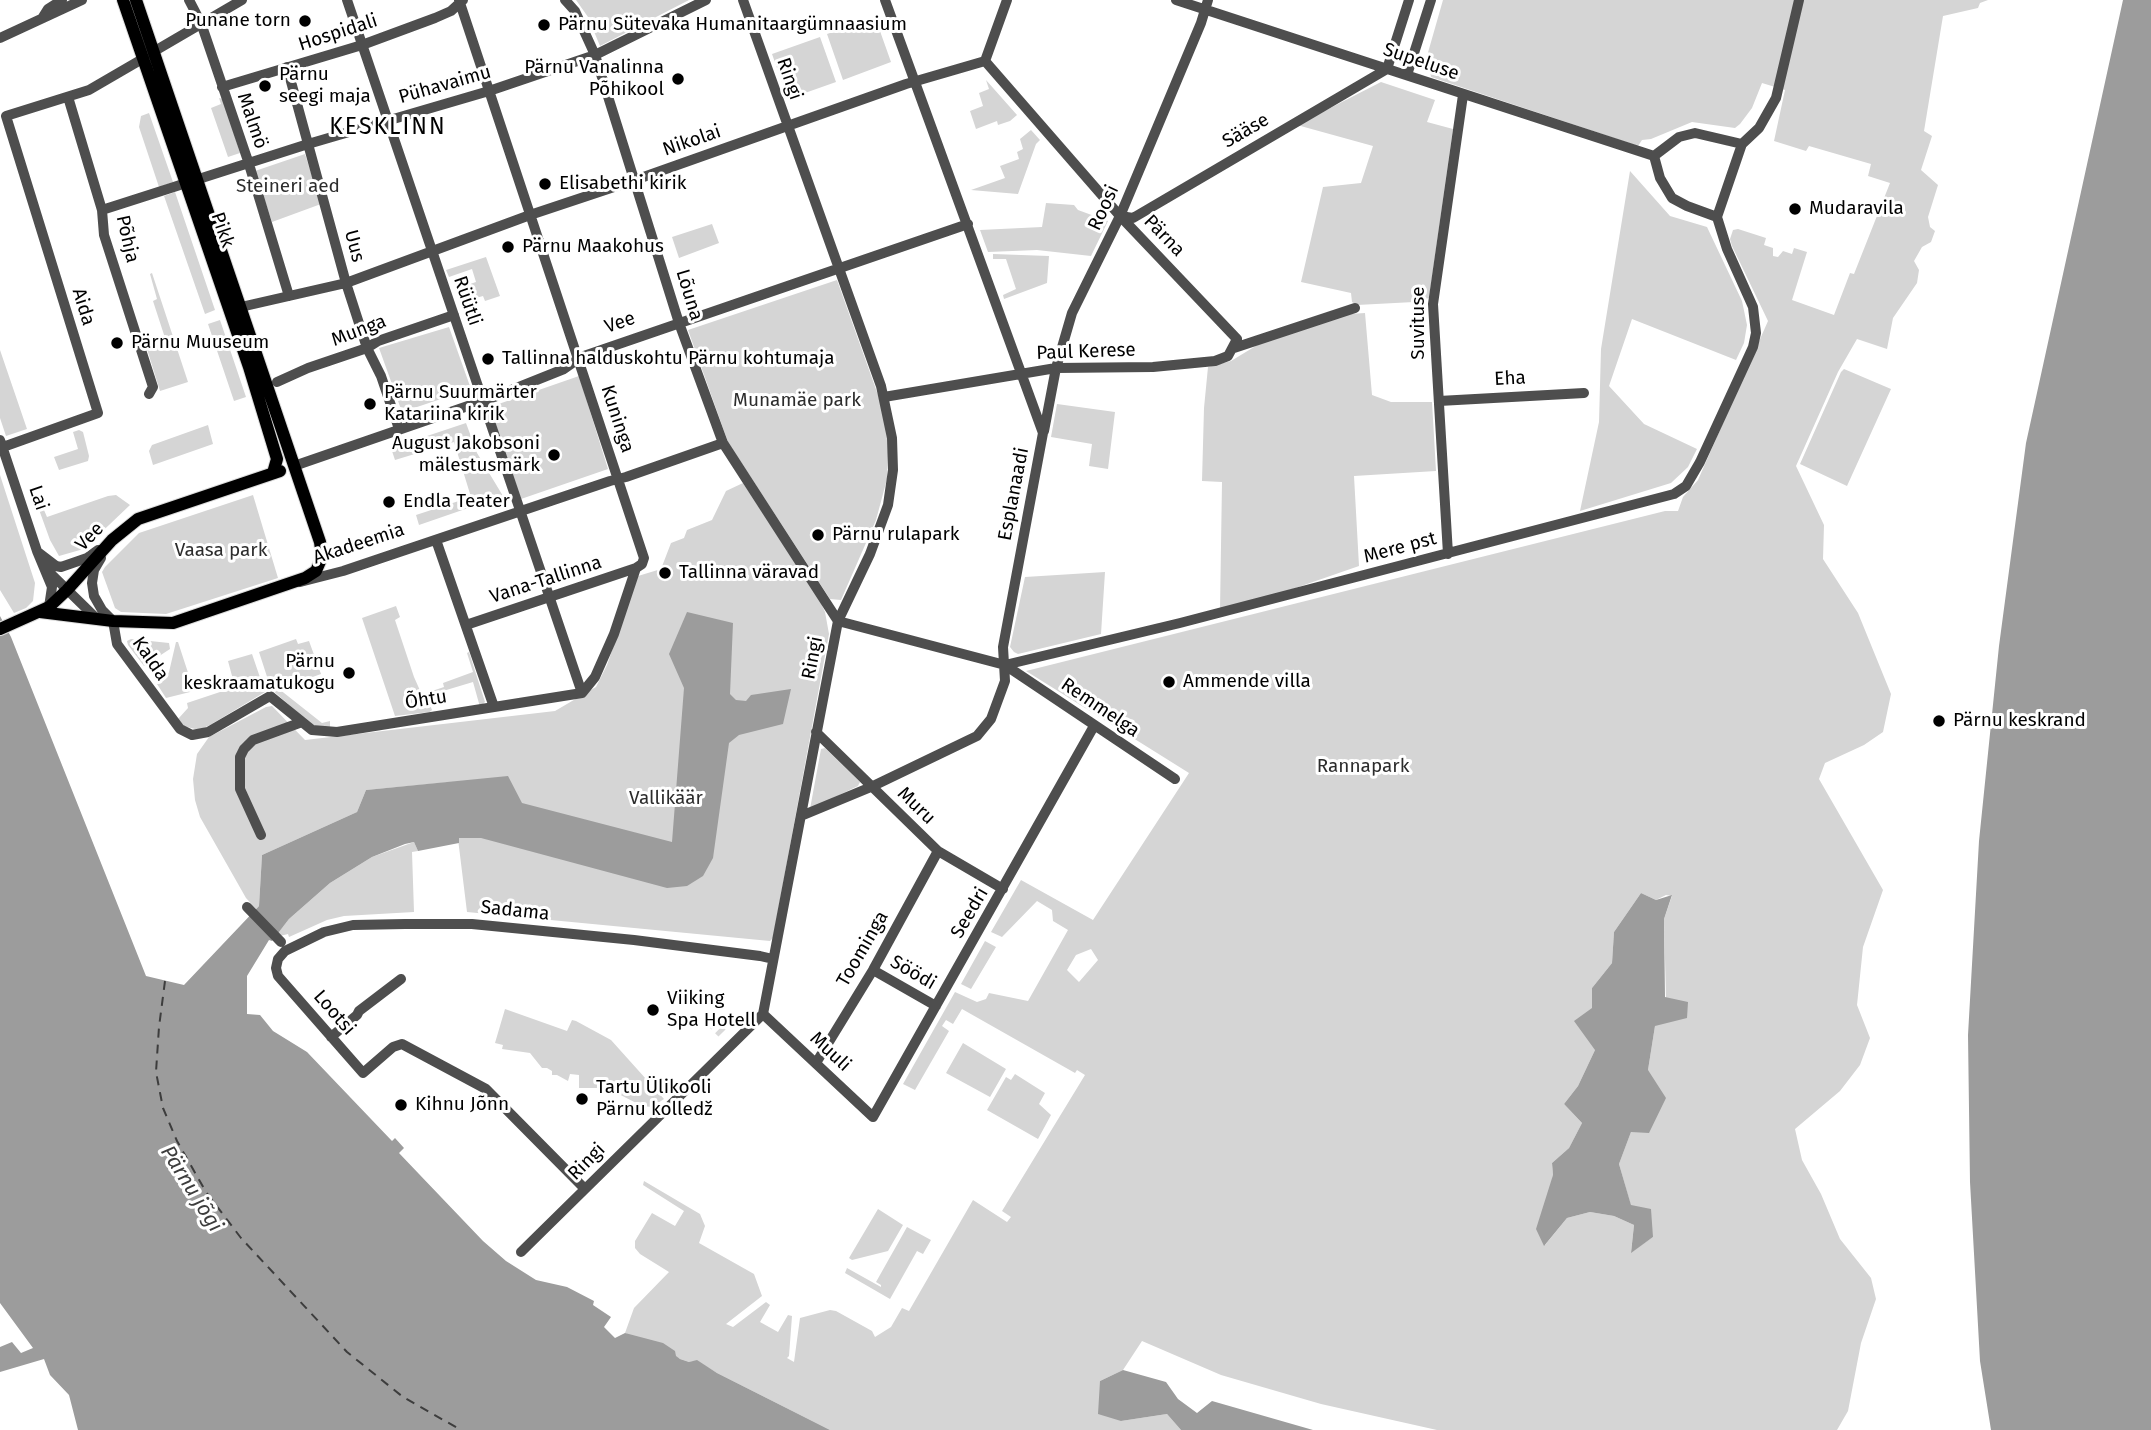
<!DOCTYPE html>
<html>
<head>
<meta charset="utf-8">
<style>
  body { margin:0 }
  canvas { display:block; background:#fff }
</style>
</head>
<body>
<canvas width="2151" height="1430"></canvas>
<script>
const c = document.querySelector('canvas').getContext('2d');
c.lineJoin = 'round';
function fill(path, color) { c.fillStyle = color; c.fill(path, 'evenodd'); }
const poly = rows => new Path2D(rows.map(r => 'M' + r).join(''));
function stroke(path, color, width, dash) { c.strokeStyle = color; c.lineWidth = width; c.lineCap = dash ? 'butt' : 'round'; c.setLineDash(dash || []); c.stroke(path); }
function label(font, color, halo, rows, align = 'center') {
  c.font = font + ' "Fira Sans",sans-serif'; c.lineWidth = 6; c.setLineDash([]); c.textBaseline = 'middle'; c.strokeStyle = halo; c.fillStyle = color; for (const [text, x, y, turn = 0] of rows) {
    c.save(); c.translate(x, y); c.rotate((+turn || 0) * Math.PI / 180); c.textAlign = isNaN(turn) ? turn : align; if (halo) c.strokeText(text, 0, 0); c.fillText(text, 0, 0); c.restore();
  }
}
const green = poly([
  [576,0,689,0,600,46,588,17],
  [1443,0,1988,0,1980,3,1978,8,1943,16,1924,131,1932,136,1921,170,1938,185,1928,217,1930,227,1935,231,1931,242,1922,247,1914,261,1919,270,1917,283,1893,318,1887,349,1857,339,1838,372,1796,466,1824,525,1823,559,1858,613,1891,694,1883,732,1864,745,1825,763,1819,779,1883,890,1863,947,1857,1005,1870,1038,1860,1065,1840,1091,1795,1129,1802,1160,1821,1194,1840,1239,1871,1278,1876,1299,1861,1343,1848,1411,1837,1430,1437,1430,1321,1404,1221,1375,1142,1341,1123,1370,1100,1381,1121,1421,1167,1414,1181,1430,830,1430,717,1373,697,1361,689,1362,680,1359,625,1333,634,1308,669,1272,640,1254,635,1248,635,1241,652,1213,675,1226,684,1211,643,1185,644,1181,700,1214,705,1226,699,1243,754,1274,762,1296,726,1324,733,1327,766,1302,770,1305,760,1322,778,1332,788,1315,792,1316,789,1356,787,1358,794,1362,800,1318,830,1310,836,1311,872,1331,875,1337,891,1327,902,1308,909,1311,973,1200,1007,1222,1011,1217,1002,1211,1085,1075,1077,1070,1075,1073,962,1009,953,1024,946,1020,942,1026,949,1031,915,1090,903,1084,955,992,977,1002,986,999,989,993,1028,1001,1068,930,1053,921,1052,910,1037,901,1002,937,991,932,1021,880,1093,920,1189,773,1026,671,1665,511,1678,511,1683,497,1698,480,1768,321,1732,246,1730,239,1733,230,1738,229,1766,238,1764,245,1773,248,1773,256,1778,257,1783,251,1792,254,1794,248,1807,252,1792,300,1834,315,1850,273,1854,274,1890,183,1868,176,1871,164,1809,146,1806,151,1774,141,1785,90,1762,83,1752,108,1740,124,1735,128,1692,122,1651,139,1642,140,1638,146,1431,77,1427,56],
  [1641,893,1656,900,1666,895,1672,896,1664,919,1666,998,1655,1026,1648,1070,1631,1132,1619,1164,1631,1206,1653,1237,1631,1252,1634,1225,1614,1216,1590,1212,1567,1218,1545,1245,1553,1175,1552,1163,1569,1148,1582,1123,1564,1104,1578,1086,1595,1050,1592,988,1612,963,1614,932],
  [1091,949,1098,960,1079,982,1067,970,1076,955],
  [875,17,891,62,843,80,827,34],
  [820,37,836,82,788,99,772,54],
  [986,80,1017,115,1010,121,998,125,997,121,976,129,970,111,983,106,979,93,989,89],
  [1381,82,1435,100,1427,122,1453,129,1429,298,1414,302,1357,305,1352,302,1351,293,1301,282,1323,187,1361,183,1373,146,1297,125],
  [219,98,223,99,240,153,228,157,211,108,221,104],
  [149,113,173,182,159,187,139,127,141,116],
  [1031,130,1040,140,1036,144,1018,194,971,190,1005,178,1000,166,1019,159,1017,152,1023,149,1020,139],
  [305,154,321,204,272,222,255,171],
  [1630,171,1670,216,1707,227,1742,301,1747,325,1744,343,1736,360,1632,319,1609,386,1644,424,1697,449,1688,467,1671,483,1580,511,1599,422,1601,349],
  [175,192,215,310,205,314,164,196],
  [1046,203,1074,205,1078,210,1108,221,1091,256,1037,250,988,252,980,230,1042,227],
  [712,224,719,243,679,258,672,237],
  [993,254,1049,256,1047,283,1004,299,1003,295,1016,289,1006,259,993,259],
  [486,257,500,296,485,301,483,296,476,298,470,284,476,282,472,269,449,277,446,270],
  [152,273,188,382,160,391,147,349,166,341,153,301,157,299,150,274],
  [837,280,878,395,888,429,888,453,887,479,876,520,841,600,830,599,728,442,688,330],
  [1365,313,1372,395,1391,402,1432,402,1436,471,1354,476,1359,566,1258,601,1220,611,1222,482,1202,481,1204,408,1208,367,1231,361,1259,344,1350,314],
  [220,320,246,397,234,401,208,324],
  [449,327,471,389,402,412,379,348],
  [0,350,27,429,6,436,0,418],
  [1844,369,1891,389,1847,486,1800,464,1841,372],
  [579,376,608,469,521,499,490,407],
  [1057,404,1115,412,1108,469,1089,466,1092,444,1051,437],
  [466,423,477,453,503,496,419,525,416,515,471,497,454,442,395,460,391,448],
  [208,425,213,444,153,465,149,451,152,445],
  [79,430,83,432,89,456,88,461,59,470,54,457,78,449,73,432],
  [0,475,35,583,33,601,26,608,14,613,0,590],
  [743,483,819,599,825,612,829,634,773,938,770,941,467,912,451,782,366,790,357,812,262,855,259,906,256,909,246,898,200,817,195,800,193,779,197,754,209,737,266,707,272,706,305,740,555,711,596,687,607,665,638,576,661,569,671,543,684,538,687,530,712,520,726,491],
  [116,495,130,505,88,545,80,550,59,556,50,540,37,504,41,503,47,517,108,496],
  [253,495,278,578,166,614,121,612,115,608,102,572,105,567,139,533],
  [1105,572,1101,634,1018,654,1014,652,1010,647,1025,577],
  [396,606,400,617,395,620,414,677,422,695,428,700,432,710,430,712,395,716,362,618],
  [131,639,169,643,170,649,144,666,128,645,127,641],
  [296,639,298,644,309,641,321,674,279,689,322,723,330,721,330,728,312,725,271,689,259,652],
  [176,642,178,642,194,691,166,698,157,684,164,680,169,672],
  [469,652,485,702,480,707,473,682,433,694,432,691,444,687,443,683,473,672,467,653],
  [252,654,265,692,210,725,199,730,183,726,178,719,188,708,187,703,235,687,228,661],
  [825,748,860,782,858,786,810,809,821,749],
  [414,842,418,851,412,852,414,912,344,916,327,920,289,937,288,934,280,936,278,933,289,919,330,883,372,857],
  [985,941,996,947,971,989,961,984],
  [505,1009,567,1031,572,1020,576,1021,611,1040,664,1099,652,1107,642,1106,607,1088,579,1088,579,1075,570,1074,568,1081,557,1075,552,1075,552,1071,547,1068,542,1068,530,1053,502,1049,503,1045,495,1043],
  [963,1043,1006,1069,990,1097,946,1073],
  [1015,1074,1045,1093,1039,1104,1051,1115,1038,1139,987,1110,1006,1077,1011,1080],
  [878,1209,903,1225,888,1251,852,1260,849,1258],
  [907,1227,931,1240,923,1254,917,1251,890,1299,845,1273,847,1268,881,1287,881,1285,876,1282]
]);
const water = poly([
  [2123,0,2151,0,2151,1430,1991,1430,1980,1361,1970,1182,1968,1035,1979,841,1999,646,2026,443],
  [687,612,733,623,730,694,736,700,746,701,751,695,791,689,783,724,739,735,729,743,713,858,703,876,687,886,667,888,481,838,459,838,459,843,418,851,414,842,405,844,372,857,330,883,289,919,272,941,269,940,247,976,247,1014,260,1015,273,1031,307,1052,392,1141,395,1138,404,1148,399,1153,419,1174,483,1241,506,1261,536,1280,567,1287,594,1301,593,1305,611,1317,604,1327,615,1338,625,1333,663,1343,675,1351,676,1356,680,1359,689,1362,697,1360,717,1373,830,1430,78,1430,69,1395,50,1375,44,1359,0,1372,0,1347,12,1342,21,1353,33,1348,0,1303,0,616,11,637,146,976,184,985,259,906,262,855,357,812,366,790,508,776,522,803,672,842,684,688,669,654],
  [1641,893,1656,900,1672,895,1664,919,1665,997,1688,1002,1687,1018,1655,1026,1648,1070,1666,1098,1649,1133,1631,1132,1619,1164,1631,1205,1651,1209,1653,1237,1631,1253,1634,1225,1614,1216,1590,1212,1567,1218,1544,1246,1536,1229,1553,1175,1552,1163,1569,1148,1582,1123,1564,1104,1578,1086,1595,1050,1574,1021,1592,1008,1592,988,1612,963,1614,932],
  [1123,1370,1166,1382,1178,1399,1197,1413,1212,1401,1313,1430,1181,1430,1167,1414,1121,1421,1098,1414,1100,1381]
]);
const ferry = poly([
  [165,981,159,1027,156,1072,163,1108,177,1141,206,1192,241,1238,347,1352,403,1397,461,1430]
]);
const minorTunnel = poly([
  [708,1019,722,1033]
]);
const minor = poly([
  [189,0,201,23,248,161,289,296],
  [347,0,582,693],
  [565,0,575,11,595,55,679,323,723,443,825,601,838,621,1005,665,1180,623,1674,494,1686,486,1700,462,1753,347,1756,333,1753,307,1727,249,1717,217],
  [1176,0,1654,156],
  [43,17,48,9,62,0],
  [0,38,82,0],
  [153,52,242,0],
  [985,61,1007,0],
  [287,67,346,283,367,348,381,376,399,429],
  [1387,69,1409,0],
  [1407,75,1431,0],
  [222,87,362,45,435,18,451,11,463,0],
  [68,97,102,210,104,235,153,387,149,394],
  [1654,156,1679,137,1695,133,1742,144],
  [1654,156,1660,178,1672,198,1687,206,1717,217],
  [102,210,308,144,489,91,595,55,706,0],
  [1120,216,1133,218,1387,69],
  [1717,217,1742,144,1759,128,1776,98,1799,0],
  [232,309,346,283,530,215,635,180,906,84,985,61],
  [1234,348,1355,308],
  [277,382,308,368,367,348,378,341,454,315],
  [884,397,1056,368,1153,367,1215,361,1228,356,1237,339,1120,216,985,61],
  [1439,401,1584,393],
  [1044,431,1056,368,1072,313,1120,216,1201,23,1208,0],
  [0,440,37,551,52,587,49,607],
  [3,447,98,413,6,116,89,90,144,58],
  [294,466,494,397,564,369,581,357,968,224],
  [436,540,494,707],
  [39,553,56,566,61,567,87,558,98,550],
  [1448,554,1433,304,1463,95],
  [101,558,94,570,92,583,94,596,102,610,113,621,117,644,180,729,192,735,208,732,270,696,312,730,337,732,582,693,595,677,614,634,636,568,642,564,644,558,459,0],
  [49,572,95,617],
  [300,582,343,571,610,481,626,477,723,443],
  [466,625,636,568],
  [1005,665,1175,779],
  [816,732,938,851,1003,889],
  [801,816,871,787,977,736,991,719,1005,681,1003,647,1043,433,885,0],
  [261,835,240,789,240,757,244,749,253,740,302,722],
  [247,907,281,942],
  [873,970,936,1006],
  [763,1014,873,1117,1094,726],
  [331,1037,357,1015,359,1011,401,979],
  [816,1063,873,970,938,851],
  [585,1189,486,1089,402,1044,393,1047,363,1073,278,976,276,968,278,959,285,951,324,932,353,925,405,924,472,924,634,940,760,956,773,959],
  [521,1252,763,1014,838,621,870,554,888,505,893,470,892,438,881,386,743,0]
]);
const major = poly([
  [123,0,249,367,277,459,273,473],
  [40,612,113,621,173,623,305,578,316,571,322,557,320,542,136,0],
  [0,629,49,607,67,590,112,540,138,519,280,471]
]);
const markers = [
  [305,21,7,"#000"],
  [544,25,7,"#000"],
  [678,79,7,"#000"],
  [265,86,7,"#000"],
  [545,184,7,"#000"],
  [1795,209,7,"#000"],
  [508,247,7,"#000"],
  [117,343,7,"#000"],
  [488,359,7,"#000"],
  [370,404,7,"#000"],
  [554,455,7,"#000"],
  [389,502,7,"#000"],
  [818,535,7,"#000"],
  [665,573,7,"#000"],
  [349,673,7,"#000"],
  [1169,682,7,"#000"],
  [1939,721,7,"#000"],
  [653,1010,7,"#000"],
  [582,1099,7,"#000"],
  [401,1105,7,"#000"]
];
const poiNames = [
  ["Punane torn",291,21,"right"],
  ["Pärnu Sütevaka Humanitaargümnaasium",558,25],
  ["Pärnu Vanalinna",664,68,"right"],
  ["Põhikool",664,90,"right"],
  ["Pärnu",279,75],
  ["seegi maja",279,97],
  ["Elisabethi kirik",559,184],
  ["Mudaravila",1809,209],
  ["Pärnu Maakohus",522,247],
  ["Pärnu Muuseum",131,343],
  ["Tallinna halduskohtu Pärnu kohtumaja",502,359],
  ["Pärnu Suurmärter",384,393],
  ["Katariina kirik",384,415],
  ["August Jakobsoni",540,444,"right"],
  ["mälestusmärk",540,466,"right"],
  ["Endla Teater",403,502],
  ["Pärnu rulapark",832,535],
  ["Tallinna väravad",679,573],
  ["Pärnu",335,662,"right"],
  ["keskraamatukogu",335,684,"right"],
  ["Ammende villa",1183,682],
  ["Pärnu keskrand",1953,721],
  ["Viiking",667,999],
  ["Spa Hotell",667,1021],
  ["Tartu Ülikooli",596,1088],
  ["Pärnu kolledž",596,1110],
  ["Kihnu Jõnn",415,1105]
];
const streetNames = [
  ["Hospidali",338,33,-18],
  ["Supeluse",1421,62,19],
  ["Ringi",789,79,71],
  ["Pühavaimu",445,85,-16],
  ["Malmö",252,121,71],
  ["Sääse",1246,131,-30],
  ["Nikolai",692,141,-19],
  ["Roosi",1104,208,-65],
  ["Pikk",222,230,71],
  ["Pärna",1164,236,46],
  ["Põhja",127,239,77],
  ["Uus",354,246,75],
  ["Lõuna",689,295,73],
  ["Rüütli",467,301,71],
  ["Aida",83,307,73],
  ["Vee",620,323,-19],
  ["Suvituse",1419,323,-90],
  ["Munga",359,331,-21],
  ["Paul Kerese",1086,352,-2],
  ["Eha",1510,379,-3],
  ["Kuninga",617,419,72],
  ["Esplanaadi",1014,494,-79],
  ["Lai",38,498,71],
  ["Vee",90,537,-46],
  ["Akadeemia",359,544,-18],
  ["Mere pst",1400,548,-15],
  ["Vana-Tallinna",546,580,-18],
  ["Ringi",813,658,-79],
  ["Kalda",150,659,55],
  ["Õhtu",426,700,-9],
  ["Remmelga",1100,708,34],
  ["Muru",916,806,44],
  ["Sadama",515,911,6],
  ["Seedri",970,913,-60],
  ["Toominga",863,949,-60],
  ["Söödi",913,973,30],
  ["Lootsi",334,1013,49],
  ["Muuli",830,1052,43],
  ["Ringi",587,1162,-45]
];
const parkNames = [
  ["Steineri aed",288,187],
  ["Munamäe park",797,401],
  ["Vaasa park",221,551],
  ["Rannapark",1363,767],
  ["Vallikäär",666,799]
];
const waterNames = [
  ["Pärnu jõgi",191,1189,58]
];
const quarterNames = [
  ["KESKLINN",388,128]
];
fill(green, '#d5d5d5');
fill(water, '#9c9c9c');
stroke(ferry, '#3d3d3d', 2, [9, 7]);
stroke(minorTunnel, '#d9d9d9', 10, [10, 5]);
stroke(major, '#dbdbdb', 14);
stroke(minor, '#4e4e4e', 10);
stroke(major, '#000', 12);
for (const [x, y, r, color] of markers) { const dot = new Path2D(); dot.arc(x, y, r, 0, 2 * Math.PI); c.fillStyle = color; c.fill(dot); stroke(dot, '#fff', 2.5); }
label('19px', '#000', '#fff', poiNames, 'left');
label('19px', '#000', '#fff', streetNames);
label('19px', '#2c2c2c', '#fff', parkNames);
label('italic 21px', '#3d3d3d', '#fff', waterNames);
c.letterSpacing = '2px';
label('23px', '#000', '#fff', quarterNames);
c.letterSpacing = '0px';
</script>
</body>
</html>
